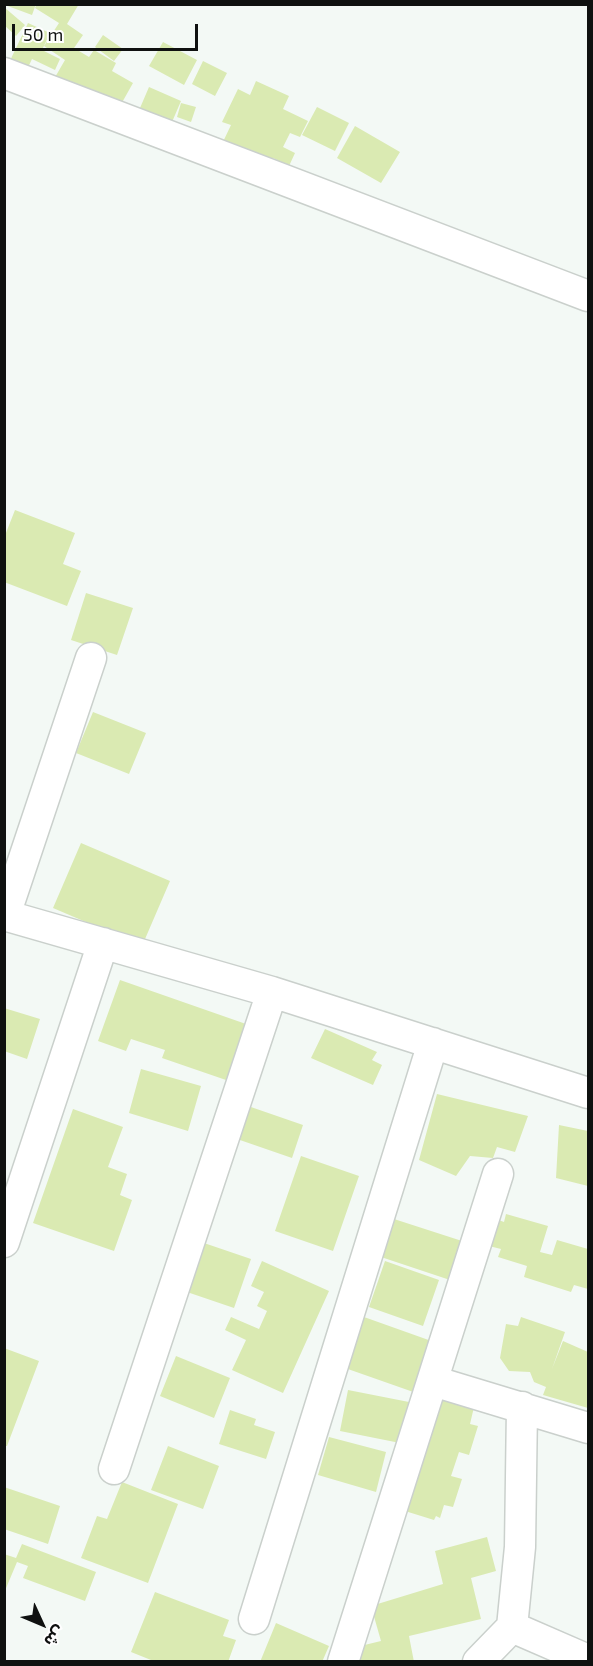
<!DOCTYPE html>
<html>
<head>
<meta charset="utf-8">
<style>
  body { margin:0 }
  #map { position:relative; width:593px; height:1666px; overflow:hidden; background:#f3f9f5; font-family:"Exo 2","Noto Sans Arabic",sans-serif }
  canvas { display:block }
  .frame { position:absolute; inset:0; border:6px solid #0f1110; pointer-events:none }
  .north { position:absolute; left:12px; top:1594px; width:60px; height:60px; -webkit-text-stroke:4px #fff; paint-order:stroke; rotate:134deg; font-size:16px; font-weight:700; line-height:24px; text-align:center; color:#0f1110 }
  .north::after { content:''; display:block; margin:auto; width:21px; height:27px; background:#0f1110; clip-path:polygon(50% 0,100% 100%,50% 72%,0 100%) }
  .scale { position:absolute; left:12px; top:24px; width:186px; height:27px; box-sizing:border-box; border:3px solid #0f1110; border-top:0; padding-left:8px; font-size:18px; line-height:21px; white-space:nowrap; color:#0f1110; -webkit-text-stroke:4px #fff; paint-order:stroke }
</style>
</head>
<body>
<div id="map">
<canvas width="593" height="1666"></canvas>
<div class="frame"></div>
<div class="north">ش</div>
<div class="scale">50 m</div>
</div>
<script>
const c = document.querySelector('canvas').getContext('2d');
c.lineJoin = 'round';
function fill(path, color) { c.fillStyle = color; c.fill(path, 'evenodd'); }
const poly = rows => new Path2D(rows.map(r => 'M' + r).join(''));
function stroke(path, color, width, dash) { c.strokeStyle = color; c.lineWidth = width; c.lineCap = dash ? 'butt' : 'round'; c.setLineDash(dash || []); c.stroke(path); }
const building = poly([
  [36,4,32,15,5,5,5,4],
  [37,4,79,4,67,24,83,35,74,48,89,57,94,50,116,63,112,71,133,83,115,115,54,79,65,60,44,46,59,23,35,8],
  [4,7,25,25,16,36,4,25],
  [28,23,50,33,42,50,60,59,55,70,32,59,23,78,6,69],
  [103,35,123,49,114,61,95,47],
  [163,42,197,60,184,85,149,66],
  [203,61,227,73,215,96,192,84],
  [256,81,289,96,283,109,308,121,300,137,290,133,283,147,295,153,289,166,273,158,268,169,221,146,231,125,222,122,238,89,250,95],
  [149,87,181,101,169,129,137,115],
  [181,103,196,107,191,122,177,117],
  [317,107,349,123,335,151,302,135],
  [355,126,400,152,381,183,337,158],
  [15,510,75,533,63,564,81,571,67,606,4,582,4,538],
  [86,593,133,608,117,655,71,640],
  [93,712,146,733,129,774,76,753],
  [81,843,170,881,142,946,53,908],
  [120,980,246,1024,226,1080,162,1058,165,1050,131,1039,126,1051,98,1041],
  [4,1008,40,1019,27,1059,4,1051],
  [325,1029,377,1052,372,1060,382,1065,373,1085,311,1058],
  [141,1069,201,1086,188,1131,129,1113],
  [437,1094,528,1116,515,1152,497,1147,493,1158,470,1156,456,1176,419,1160],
  [248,1106,303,1125,292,1158,237,1139],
  [73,1109,123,1127,108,1167,127,1174,120,1195,132,1200,114,1251,33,1223],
  [559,1125,588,1131,588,1186,556,1178],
  [301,1156,359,1176,333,1251,275,1231],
  [506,1214,548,1226,540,1252,552,1255,557,1240,588,1249,588,1289,574,1285,571,1292,524,1277,527,1266,498,1257,501,1249,485,1245,493,1218,504,1222],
  [394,1219,462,1241,450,1280,381,1257],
  [204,1243,251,1259,234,1308,187,1292],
  [262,1261,329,1291,283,1393,232,1370,246,1340,225,1330,231,1317,259,1329,267,1311,257,1306,264,1292,251,1286],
  [385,1261,439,1280,423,1326,369,1307],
  [364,1317,437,1343,419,1394,345,1368],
  [521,1317,565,1332,552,1369,563,1341,588,1352,588,1408,543,1395,546,1387,534,1382,530,1372,509,1371,500,1358,506,1324,518,1326],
  [4,1348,39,1361,7,1446,4,1446],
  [176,1356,230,1378,214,1418,160,1396],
  [348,1390,409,1402,400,1443,340,1431],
  [439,1396,474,1407,470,1424,478,1426,469,1455,459,1452,451,1476,462,1479,453,1507,444,1505,440,1518,436,1516,434,1520,405,1511],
  [230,1410,256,1419,254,1425,275,1432,266,1459,219,1444],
  [329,1437,386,1452,376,1492,318,1475],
  [168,1446,219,1466,203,1509,151,1490],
  [122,1482,178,1504,148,1583,81,1558,97,1516,107,1519],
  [4,1487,60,1506,48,1544,4,1529],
  [487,1537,496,1571,471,1578,481,1619,409,1636,414,1662,356,1662,352,1648,381,1641,371,1606,443,1584,435,1551],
  [22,1544,96,1572,85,1601,23,1578,28,1566,17,1562,4,1593,4,1554,16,1558],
  [155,1592,229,1620,223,1636,236,1640,228,1662,156,1662,131,1652],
  [276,1623,329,1646,322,1662,260,1662]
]);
const minor = poly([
  [4,73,588,296],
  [4,915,272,992,588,1093],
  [5,915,91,658],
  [4,1242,103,943],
  [433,1381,588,1428],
  [114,1469,272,992],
  [254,1619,433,1043],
  [512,1627,520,1547,522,1407],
  [343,1662,498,1174],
  [478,1662,512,1627,588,1660]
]);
fill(building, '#daeab2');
stroke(minor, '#cad0cc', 33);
stroke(minor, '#fff', 30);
</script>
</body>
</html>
